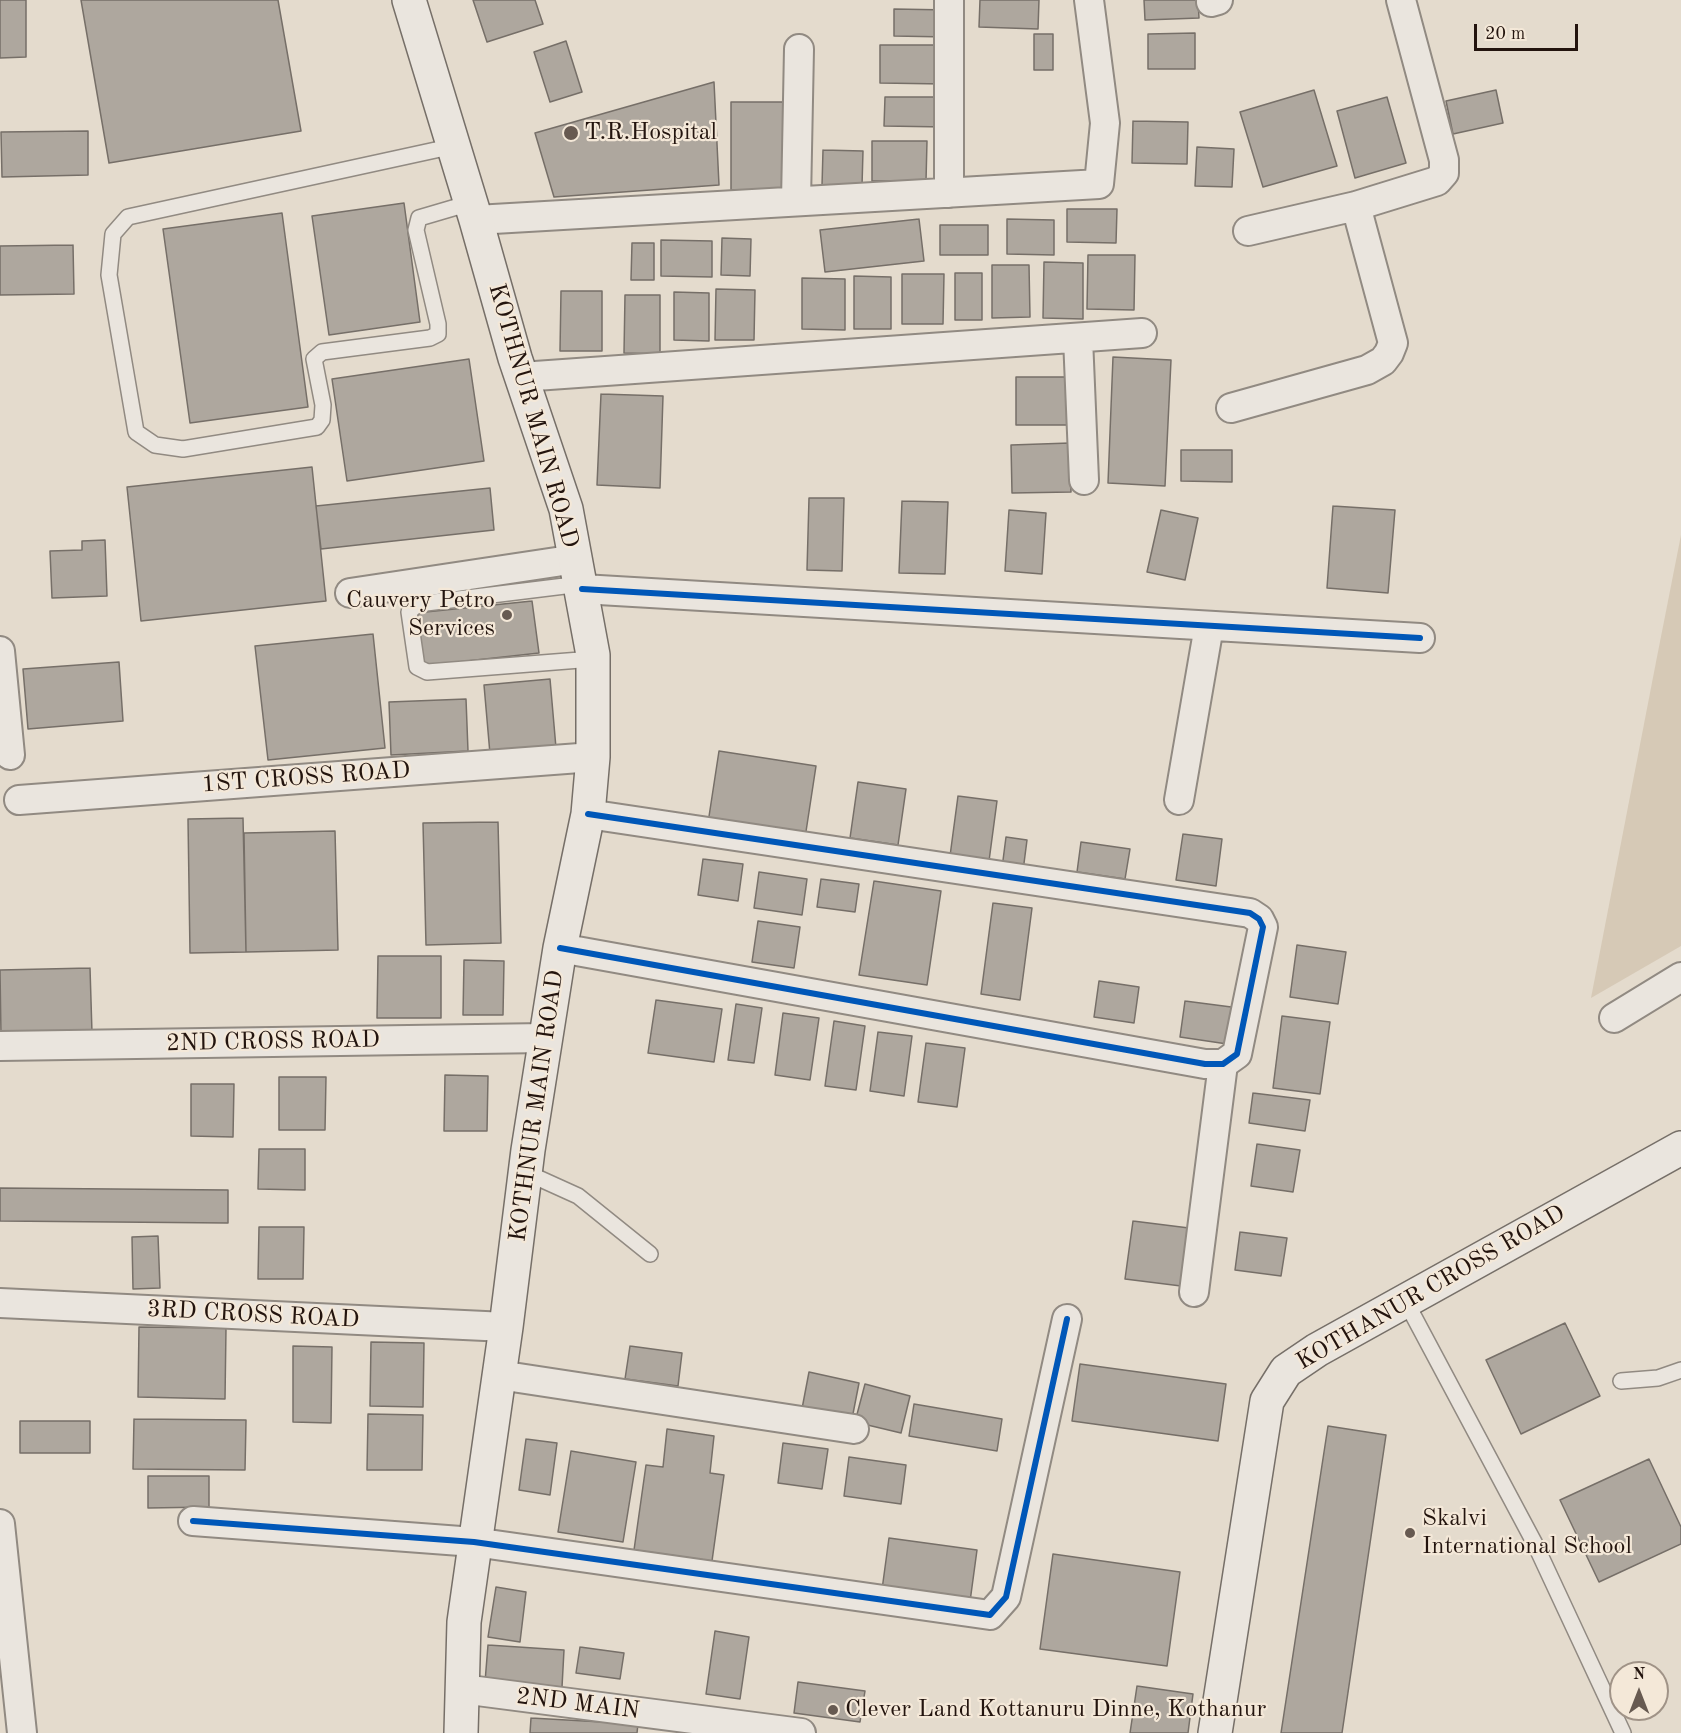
<!DOCTYPE html>
<html>
<head>
<meta charset="utf-8">
<style>
  body { margin:0 }
  #map { position:relative; width:1681px; height:1733px; overflow:hidden; background:#e4dbcd; font-family:"Old Standard TT",serif }
  canvas { display:block }
  .north { position:absolute; left:1609px; top:1661px; width:60px; height:60px; box-sizing:border-box; background:#f4e8d8; border:2px solid #a09387; border-radius:50%; rotate:0deg; font-size:16px; font-weight:700; line-height:24px; text-align:center; color:#23140e }
  .north::after { content:''; display:block; margin:auto; width:21px; height:27px; background:#675a51; clip-path:polygon(50% 0,100% 100%,50% 72%,0 100%) }
  .scale { position:absolute; left:1474px; top:24px; width:104px; height:27px; box-sizing:border-box; border:3px solid #23140e; border-top:0; padding-left:8px; font-size:18px; line-height:21px; white-space:nowrap; color:#23140e; -webkit-text-stroke:4px #f4e8d8; paint-order:stroke }
</style>
</head>
<body>
<div id="map">
<canvas width="1681" height="1733"></canvas>
<div class="north">N</div>
<div class="scale">20 m</div>
</div>
<script>
const c = document.querySelector('canvas').getContext('2d');
c.lineJoin = 'round';
function fill(path, color) { c.fillStyle = color; c.fill(path, 'evenodd'); }
const poly = rows => new Path2D(rows.map(r => 'M' + r).join(''));
function stroke(path, color, width, dash) { c.strokeStyle = color; c.lineWidth = width; c.lineCap = dash ? 'butt' : 'round'; c.setLineDash(dash || []); c.stroke(path); }
function label(font, color, halo, rows, align = 'center') {
  c.font = font + ' "Old Standard TT",serif'; c.lineWidth = 4.5; c.setLineDash([]); c.textBaseline = 'middle'; c.strokeStyle = halo; c.fillStyle = color; for (const [text, x, y, turn = 0] of rows) {
    c.save(); c.translate(x, y); c.rotate((+turn || 0) * Math.PI / 180); c.textAlign = isNaN(turn) ? turn : align; if (halo) c.strokeText(text, 0, 0); c.fillText(text, 0, 0); c.restore();
  }
}
const green = poly([
  [1681,535,1681,946,1591,998,1656,662]
]);
const building = poly([
  [0,0,26,0,26,57,0,58,0,0],
  [81,0,278,0,301,131,109,163,81,0],
  [473,0,535,0,543,24,487,42,473,0],
  [980,0,1039,0,1038,29,979,27,980,0],
  [1144,0,1198,0,1199,18,1145,20,1144,0],
  [894,9,949,10,948,37,894,36,894,9],
  [1195,33,1195,69,1148,69,1148,34,1195,33],
  [1034,34,1053,34,1053,70,1034,70,1034,34],
  [566,41,582,92,550,102,534,52,566,41],
  [880,45,944,45,944,84,880,83,880,45],
  [714,82,719,185,554,197,535,133,714,82],
  [1314,90,1337,166,1263,187,1240,112,1314,90],
  [1496,90,1503,123,1453,134,1446,101,1496,90],
  [885,97,946,97,946,127,884,126,885,97],
  [1387,97,1406,163,1355,178,1337,111,1387,97],
  [731,102,786,102,787,190,731,190,731,102],
  [1133,121,1188,122,1187,164,1132,163,1133,121],
  [88,131,88,175,2,177,1,132,88,131],
  [872,141,927,141,926,181,872,181,872,141],
  [1197,147,1234,149,1232,187,1195,186,1197,147],
  [823,150,863,151,862,186,822,186,823,150],
  [404,203,420,322,329,335,312,216,404,203],
  [1067,209,1117,209,1116,243,1067,242,1067,209],
  [282,213,308,407,190,423,163,229,282,213],
  [919,219,924,261,825,272,820,230,919,219],
  [1007,219,1054,220,1054,255,1007,254,1007,219],
  [940,225,988,225,988,255,940,255,940,225],
  [722,238,751,239,750,276,721,275,722,238],
  [661,240,712,241,712,277,661,276,661,240],
  [632,243,654,243,654,280,631,280,632,243],
  [73,245,74,294,0,295,0,246,73,245],
  [1088,255,1135,255,1134,310,1087,309,1088,255],
  [1044,262,1083,263,1083,319,1043,318,1044,262],
  [992,265,1029,265,1030,317,992,318,992,265],
  [955,273,982,273,982,320,955,320,955,273],
  [902,274,944,274,943,324,902,324,902,274],
  [854,276,891,277,891,329,854,329,854,276],
  [802,278,845,279,845,330,802,329,802,278],
  [716,289,755,290,754,340,715,340,716,289],
  [561,291,602,291,602,351,560,351,561,291],
  [674,292,709,293,709,341,674,340,674,292],
  [625,295,660,295,660,354,624,353,625,295],
  [1113,357,1171,360,1165,486,1108,483,1113,357],
  [469,359,484,461,347,481,332,379,469,359],
  [1016,377,1072,377,1072,425,1016,425,1016,377],
  [601,394,663,396,660,488,597,485,601,394],
  [1070,443,1071,492,1012,493,1011,445,1070,443],
  [1181,450,1232,450,1232,482,1181,481,1181,450],
  [312,467,326,601,141,621,127,487,312,467],
  [490,488,494,530,321,549,316,506,490,488],
  [809,498,844,498,842,571,807,570,809,498],
  [902,501,948,502,945,574,899,573,902,501],
  [1333,506,1395,510,1388,593,1327,588,1333,506],
  [1009,510,1046,513,1042,574,1005,571,1009,510],
  [1161,510,1198,518,1185,580,1147,572,1161,510],
  [105,540,107,596,52,598,50,551,82,550,82,541,105,540],
  [532,601,539,653,422,666,416,613,532,601],
  [373,634,385,748,268,760,255,646,373,634],
  [119,662,123,721,28,729,23,669,119,662],
  [550,679,556,748,490,754,484,685,550,679],
  [466,699,468,751,391,755,389,702,466,699],
  [719,751,816,766,805,838,708,823,719,751],
  [858,782,906,789,898,845,850,838,858,782],
  [958,796,997,801,989,861,950,856,958,796],
  [243,818,246,952,190,953,188,819,243,818],
  [498,822,501,943,426,945,423,823,498,822],
  [335,831,338,950,246,952,244,833,335,831],
  [1183,834,1222,839,1216,886,1176,880,1183,834],
  [1006,837,1027,840,1023,871,1002,868,1006,837],
  [1081,842,1130,849,1125,879,1077,872,1081,842],
  [703,859,743,864,738,901,698,895,703,859],
  [759,872,807,879,802,915,754,908,759,872],
  [821,879,859,884,855,912,817,907,821,879],
  [874,881,941,891,927,985,859,975,874,881],
  [993,903,1032,908,1020,1000,981,994,993,903],
  [758,921,800,927,794,968,752,962,758,921],
  [1297,945,1346,952,1338,1004,1290,997,1297,945],
  [378,956,441,956,441,1018,377,1018,378,956],
  [464,960,504,961,503,1015,463,1015,464,960],
  [90,968,92,1033,1,1036,0,970,90,968],
  [1099,981,1139,987,1134,1023,1094,1017,1099,981],
  [656,1000,722,1009,714,1062,648,1053,656,1000],
  [1185,1001,1239,1008,1234,1045,1180,1037,1185,1001],
  [736,1004,762,1008,754,1063,728,1060,736,1004],
  [783,1013,819,1018,810,1080,775,1075,783,1013],
  [1282,1016,1330,1022,1320,1094,1273,1088,1282,1016],
  [834,1021,865,1026,856,1090,825,1086,834,1021],
  [878,1032,912,1036,904,1096,870,1091,878,1032],
  [926,1043,965,1048,957,1107,918,1102,926,1043],
  [445,1075,488,1076,487,1131,444,1131,445,1075],
  [279,1077,326,1077,325,1130,279,1130,279,1077],
  [191,1084,234,1084,233,1137,191,1136,191,1084],
  [1253,1093,1310,1100,1305,1131,1249,1123,1253,1093],
  [1257,1144,1300,1150,1293,1192,1251,1186,1257,1144],
  [259,1149,305,1149,305,1190,258,1189,259,1149],
  [0,1188,228,1190,228,1223,0,1221,0,1188],
  [1133,1221,1197,1229,1189,1287,1125,1279,1133,1221],
  [259,1227,304,1227,303,1279,258,1279,259,1227],
  [1240,1232,1287,1238,1281,1276,1235,1270,1240,1232],
  [158,1236,160,1288,133,1289,132,1237,158,1236],
  [1565,1323,1600,1396,1521,1434,1486,1360,1565,1323],
  [139,1327,226,1328,225,1399,138,1397,139,1327],
  [371,1342,424,1343,423,1407,370,1406,371,1342],
  [293,1346,332,1347,331,1423,293,1422,293,1346],
  [630,1346,682,1353,678,1386,625,1379,630,1346],
  [1080,1364,1226,1384,1218,1441,1072,1421,1080,1364],
  [809,1372,859,1383,851,1424,801,1414,809,1372],
  [865,1384,910,1396,901,1433,855,1422,865,1384],
  [914,1404,1002,1419,997,1451,909,1436,914,1404],
  [368,1414,423,1415,422,1470,367,1470,368,1414],
  [134,1419,246,1420,245,1470,133,1469,134,1419],
  [20,1421,90,1421,90,1453,20,1453,20,1421],
  [1328,1426,1386,1435,1342,1733,1281,1733,1328,1426],
  [667,1429,714,1436,710,1473,724,1475,712,1561,634,1550,646,1465,663,1467,667,1429],
  [526,1439,557,1443,550,1495,519,1490,526,1439],
  [783,1443,828,1449,822,1489,778,1483,783,1443],
  [571,1451,636,1462,623,1542,558,1532,571,1451],
  [849,1457,906,1465,901,1504,844,1496,849,1457],
  [1649,1459,1681,1527,1681,1544,1599,1582,1560,1500,1649,1459],
  [148,1476,209,1476,209,1507,148,1508,148,1476],
  [889,1538,977,1550,969,1609,881,1597,889,1538],
  [1053,1554,1180,1572,1167,1666,1040,1649,1053,1554],
  [496,1587,526,1592,520,1642,488,1637,496,1587],
  [715,1631,749,1637,740,1699,706,1694,715,1631],
  [488,1645,564,1650,562,1687,485,1682,488,1645],
  [580,1647,624,1653,620,1679,576,1673,580,1647],
  [798,1682,865,1691,860,1722,794,1713,798,1682],
  [1137,1686,1193,1694,1188,1733,1130,1733,1137,1686],
  [531,1718,638,1724,637,1733,530,1733,531,1718]
]);
const lane = poly([
  [454,146,128,217,113,234,109,275,136,432,155,445,183,449,317,427,322,420,323,405,314,359,322,352,430,338,438,334,438,324,416,230,419,218,470,203],
  [581,584,418,604,409,612,417,667,427,672,593,659],
  [525,1172,578,1196,650,1254],
  [1405,1300,1535,1544,1623,1733],
  [1621,1381,1658,1378,1681,1370]
]);
const street = poly([
  [949,0,949,193],
  [1211,2,1218,0],
  [796,201,799,49],
  [476,220,1099,184,1105,123,1089,0],
  [1248,231,1356,206,1437,181,1444,173,1444,160,1401,0],
  [1078,338,1084,480],
  [521,377,1142,333],
  [1231,408,1367,370,1383,361,1389,353,1393,343,1356,206],
  [582,589,1420,638],
  [350,593,576,559],
  [0,651,10,755],
  [19,800,593,757],
  [1179,800,1209,626],
  [560,948,1205,1064,1223,1064,1237,1054,1263,927,1259,919,1250,913,588,814],
  [1614,1018,1681,977],
  [0,1046,545,1038],
  [1194,1292,1223,1064],
  [0,1303,506,1327],
  [499,1375,854,1429],
  [193,1521,474,1542,990,1615,1006,1597,1067,1319],
  [0,1524,22,1733],
  [462,1689,801,1733]
]);
const secondary = poly([
  [409,0,476,220,515,358,566,509,593,655,593,757,588,814,560,948,528,1150,506,1327,464,1622,461,1733],
  [1215,1733,1267,1401,1286,1371,1317,1350,1681,1148]
]);
const cycleway = poly([
  [582,589,1420,638],
  [560,948,1205,1064,1223,1064,1237,1054,1263,927,1259,919,1250,913,588,814],
  [193,1521,474,1542,990,1615,1006,1597,1067,1319]
]);
const markers = [
  [571,133,8,"#675a51"],
  [507,615,6,"#675a51"],
  [1410,1533,6,"#675a51"],
  [833,1710,6,"#675a51"]
];
const poiNames = [
  ["T.R.Hospital",584,133],
  ["Cauvery Petro",495,601,"right"],
  ["Services",495,629,"right"],
  ["Skalvi",1422,1519],
  ["International School",1422,1547],
  ["Clever Land Kottanuru Dinne, Kothanur",845,1710]
];
const streetNames = [
  ["KOTHNUR MAIN ROAD",533,416,74],
  ["1ST CROSS ROAD",306,778,-4],
  ["2ND CROSS ROAD",273,1042,-1],
  ["KOTHNUR MAIN ROAD",537,1106,-82],
  ["KOTHANUR CROSS ROAD",1431,1288,-30],
  ["3RD CROSS ROAD",253,1315,3],
  ["2ND MAIN",578,1704,7]
];
fill(green, '#d6c9b6');
fill(building, '#aea79e');
stroke(building, '#766f68', 1.5);
stroke(lane, '#918a82', 18);
stroke(street, '#918a82', 32);
stroke(secondary, '#766f68', 36);
stroke(lane, '#eae5de', 15);
stroke(street, '#eae5de', 28);
stroke(secondary, '#eae5de', 33);
stroke(cycleway, '#0057b8', 6);
for (const [x, y, r, color] of markers) { const dot = new Path2D(); dot.arc(x, y, r, 0, 2 * Math.PI); c.fillStyle = color; c.fill(dot); stroke(dot, '#f4e8d8', 2); }
label('24px', '#23140e', '#f4e8d8', poiNames, 'left');
label('24px', '#23140e', '#f4e8d8', streetNames);
</script>
</body>
</html>
